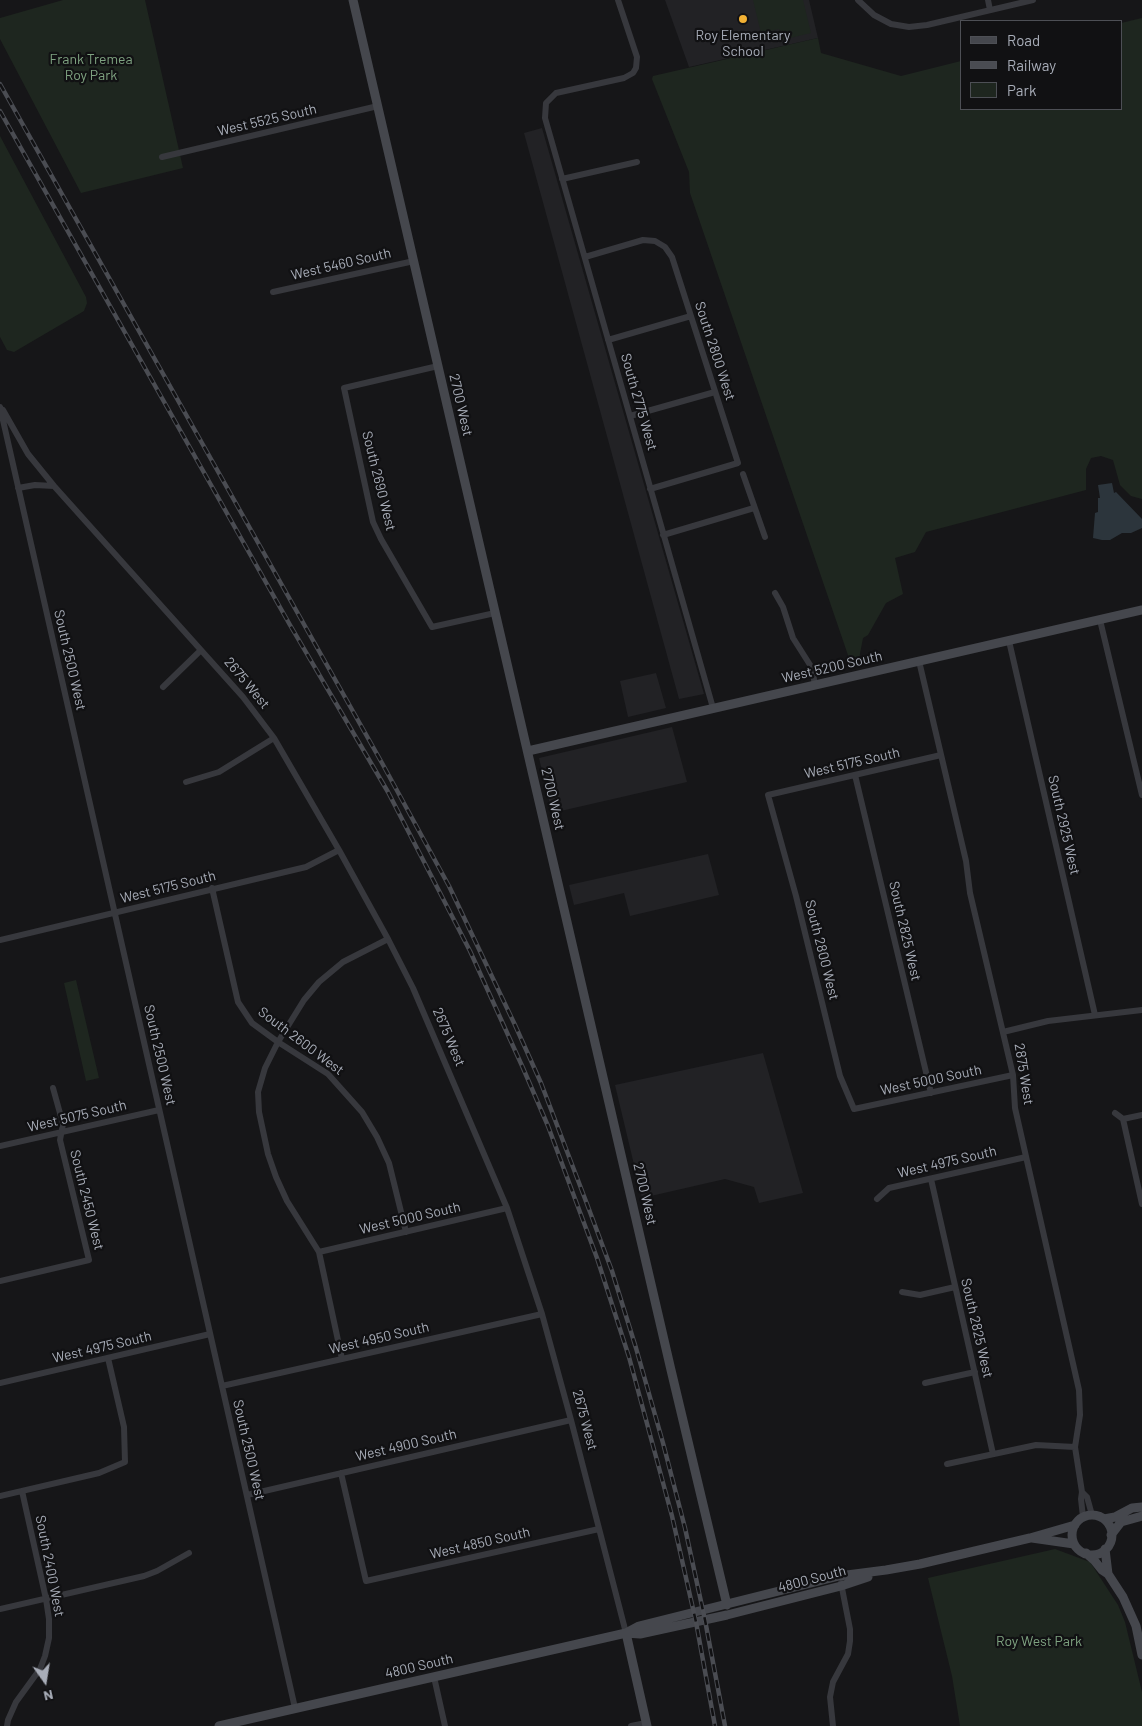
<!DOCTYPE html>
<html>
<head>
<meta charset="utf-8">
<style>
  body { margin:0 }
  #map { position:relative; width:1142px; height:1726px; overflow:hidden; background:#161618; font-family:Barlow,sans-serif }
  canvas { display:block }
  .legend { position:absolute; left:960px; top:20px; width:162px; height:90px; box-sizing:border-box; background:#111113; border:1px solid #4d4f55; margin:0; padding:6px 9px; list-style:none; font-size:15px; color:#a8adb8 }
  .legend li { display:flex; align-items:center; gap:10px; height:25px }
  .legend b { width:25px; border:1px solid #4d4f55 }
  .north { position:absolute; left:20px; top:1656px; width:50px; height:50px; -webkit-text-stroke:4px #111113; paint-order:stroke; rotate:167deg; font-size:14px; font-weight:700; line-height:20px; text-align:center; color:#a8adb8 }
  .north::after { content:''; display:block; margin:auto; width:18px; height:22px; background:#a8adb8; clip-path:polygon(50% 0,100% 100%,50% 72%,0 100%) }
</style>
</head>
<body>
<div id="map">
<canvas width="1142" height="1726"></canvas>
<ul class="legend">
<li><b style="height:6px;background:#45474d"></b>Road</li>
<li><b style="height:6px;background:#4a4c52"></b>Railway</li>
<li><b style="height:14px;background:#1e261f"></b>Park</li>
</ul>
<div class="north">N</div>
</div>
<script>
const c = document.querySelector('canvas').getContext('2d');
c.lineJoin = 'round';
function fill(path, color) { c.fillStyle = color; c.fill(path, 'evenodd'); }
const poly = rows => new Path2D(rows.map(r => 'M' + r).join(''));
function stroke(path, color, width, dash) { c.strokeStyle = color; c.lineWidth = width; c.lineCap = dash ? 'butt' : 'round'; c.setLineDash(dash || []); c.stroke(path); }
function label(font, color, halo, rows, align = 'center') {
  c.font = font + ' Barlow,sans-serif'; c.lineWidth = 4.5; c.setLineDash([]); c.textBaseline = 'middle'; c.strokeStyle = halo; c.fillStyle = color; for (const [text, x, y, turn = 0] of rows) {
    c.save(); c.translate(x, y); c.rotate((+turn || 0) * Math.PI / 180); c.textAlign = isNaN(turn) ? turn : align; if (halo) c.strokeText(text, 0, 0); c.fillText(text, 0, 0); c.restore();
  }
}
const built = poly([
  [665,0,809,0,818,38,689,67],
  [542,128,704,694,679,699,524,133],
  [656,673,666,708,628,717,620,681],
  [672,727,687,782,552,813,539,758],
  [708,854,719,895,630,916,624,893,574,905,569,885],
  [763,1053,803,1193,759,1203,754,1187,725,1179,642,1198,615,1085]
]);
const green = poly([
  [63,0,145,0,183,168,81,193,0,39,0,18],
  [753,0,803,0,811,33,782,40,779,29,761,33],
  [1142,18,1142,499,1131,496,1120,485,1113,460,1101,456,1091,458,1086,469,1086,490,926,532,915,552,895,558,903,594,886,603,868,635,863,638,859,659,850,661,690,193,689,172,652,79,653,76,818,38,821,53,901,76,961,61,961,109,1121,109,1121,23],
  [0,136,86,297,87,303,84,311,14,352,7,350,0,337],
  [76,980,99,1078,86,1081,64,983],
  [1055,1549,1090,1562,1118,1605,1125,1622,1142,1692,1142,1726,960,1726,952,1676,928,1578]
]);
const water = poly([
  [1112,483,1114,493,1116,492,1142,519,1142,528,1131,533,1122,533,1110,540,1102,540,1093,538,1095,513,1098,512,1098,498,1100,498,1098,485]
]);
const street = poly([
  [618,0,637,57,636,68,633,73,624,78,556,93,546,103,545,118,713,708],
  [858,0,874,15,891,24,909,27,927,25,1033,0],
  [988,0,990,10],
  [162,157,378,106],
  [562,179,637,162],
  [585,257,643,240,655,241,665,247,672,257,738,463,650,489],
  [273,292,414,261],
  [608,340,691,316],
  [438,366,344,388,373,522,381,539,432,627,495,613],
  [0,407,295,1708],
  [3,410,28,454,54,486],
  [630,416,715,392],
  [743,474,765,537],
  [18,488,35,485,54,486,243,697,274,738,339,850,388,939,413,988,507,1208,542,1314,571,1420,626,1633],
  [663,535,754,508],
  [775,593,783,607,793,638,812,668,815,685],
  [1100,620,1142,795],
  [1009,641,1095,1015],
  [919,661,966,861,970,893,1013,1075,1015,1108,1079,1390,1080,1415,1075,1447,1082,1492,1081,1499,1083,1517],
  [163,687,201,650],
  [941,755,768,795,796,896,840,1076,854,1109,1013,1075],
  [855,775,931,1093],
  [186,782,219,772,274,738],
  [212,888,238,1002,252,1023,278,1042,328,1074,362,1112,377,1137,389,1163,406,1232],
  [0,940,306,867,339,850],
  [1003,1032,1048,1021,1142,1010],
  [1115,1113,1123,1119],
  [1123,1119,1142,1204],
  [1123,1119,1142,1115],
  [0,1146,159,1110],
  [931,1179,993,1454],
  [877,1199,889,1188,1026,1157],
  [319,1252,507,1208],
  [0,1281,89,1260,60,1140,63,1124,53,1088],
  [902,1292,920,1295,955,1287],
  [342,1359,319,1252,287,1201,276,1177,268,1154,259,1112,258,1092,265,1068,278,1042,304,1000,319,982,343,962,388,939],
  [0,1383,210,1334],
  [925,1383,975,1372],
  [222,1386,542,1314],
  [947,1464,1036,1445,1075,1447],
  [341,1473,366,1581,599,1529],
  [1082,1492,1087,1497,1092,1515],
  [247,1495,571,1420],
  [0,1496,99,1473,125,1462,124,1427,108,1358],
  [0,1609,144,1576,157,1571,189,1553],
  [434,1677,445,1726],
  [7,1726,8,1720,16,1702,40,1669,45,1656,49,1638,49,1619,46,1599,22,1491],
  [631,1726,646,1723],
  [833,1726,830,1697,833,1682,848,1654,850,1641,850,1629,841,1583]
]);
const secondary = poly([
  [353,0,671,1370,727,1605],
  [528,751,1142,610],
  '1072 1535a20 20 0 1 1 40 0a20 20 0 1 1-40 0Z',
  [1104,1519,1115,1517,1132,1508,1142,1507],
  [1111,1535,1121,1522,1142,1516],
  [1032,1538,1074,1544],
  [1105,1549,1108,1574],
  [1086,1553,1094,1560,1102,1570,1108,1574,1123,1597,1136,1626,1142,1655],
  [626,1633,640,1634,727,1615,841,1586,868,1577],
  [626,1633,647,1726],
  [219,1726,626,1633,639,1626,839,1576,886,1570,920,1564,1030,1538,1075,1525]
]);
const rail = poly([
  [0,84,382,763,449,886,515,1025,541,1083,587,1204,612,1271,636,1348,663,1443,685,1528,705,1620,725,1726],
  [0,111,290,625,388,792,470,951,523,1068,548,1126,597,1258,629,1357,672,1516,696,1622,715,1726]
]);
const markers = [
  [743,19,5,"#f2b134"]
];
const poiNames = [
  ["Roy Elementary",743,35],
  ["School",743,51]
];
const parkNames = [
  ["Frank Tremea",91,59],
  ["Roy Park",91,75],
  ["Roy West Park",1039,1641]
];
const streetNames = [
  ["West 5525 South",267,120,-13],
  ["West 5460 South",341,264,-13],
  ["South 2800 West",715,351,72],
  ["South 2775 West",639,402,74],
  ["2700 West",461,405,77],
  ["South 2690 West",379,481,76],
  ["South 2500 West",70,660,77],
  ["West 5200 South",832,667,-13],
  ["2675 West",247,683,50],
  ["West 5175 South",852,763,-13],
  ["2700 West",553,799,77],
  ["South 2925 West",1064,825,77],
  ["West 5175 South",168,887,-14],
  ["South 2825 West",905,931,77],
  ["South 2800 West",822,950,76],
  ["2675 West",449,1037,67],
  ["South 2600 West",301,1041,37],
  ["South 2500 West",160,1055,77],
  ["2875 West",1024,1074,81],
  ["West 5000 South",931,1080,-12],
  ["West 5075 South",77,1116,-13],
  ["West 4975 South",947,1162,-13],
  ["2700 West",645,1194,77],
  ["South 2450 West",87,1200,76],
  ["West 5000 South",410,1218,-13],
  ["South 2825 West",977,1328,77],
  ["West 4950 South",379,1338,-13],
  ["West 4975 South",102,1347,-13],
  ["2675 West",585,1420,75],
  ["West 4900 South",406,1445,-13],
  ["South 2500 West",249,1450,77],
  ["West 4850 South",480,1543,-13],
  ["South 2400 West",50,1566,79],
  ["4800 South",812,1579,-15],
  ["4800 South",419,1666,-13]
];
fill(built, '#222225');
fill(green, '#1e261f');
fill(water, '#2c353c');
stroke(street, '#37383d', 6);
stroke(secondary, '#45474d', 9);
stroke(rail, '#4a4c52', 4.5);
stroke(rail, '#111113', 2.5, [8]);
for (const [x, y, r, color] of markers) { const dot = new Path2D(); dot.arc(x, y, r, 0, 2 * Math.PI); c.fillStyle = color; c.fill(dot); stroke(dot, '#111113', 2); }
label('14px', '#a8adb8', '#111113', poiNames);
label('14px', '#7fa381', '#111113', parkNames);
label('14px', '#a8adb8', '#111113', streetNames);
</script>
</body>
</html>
